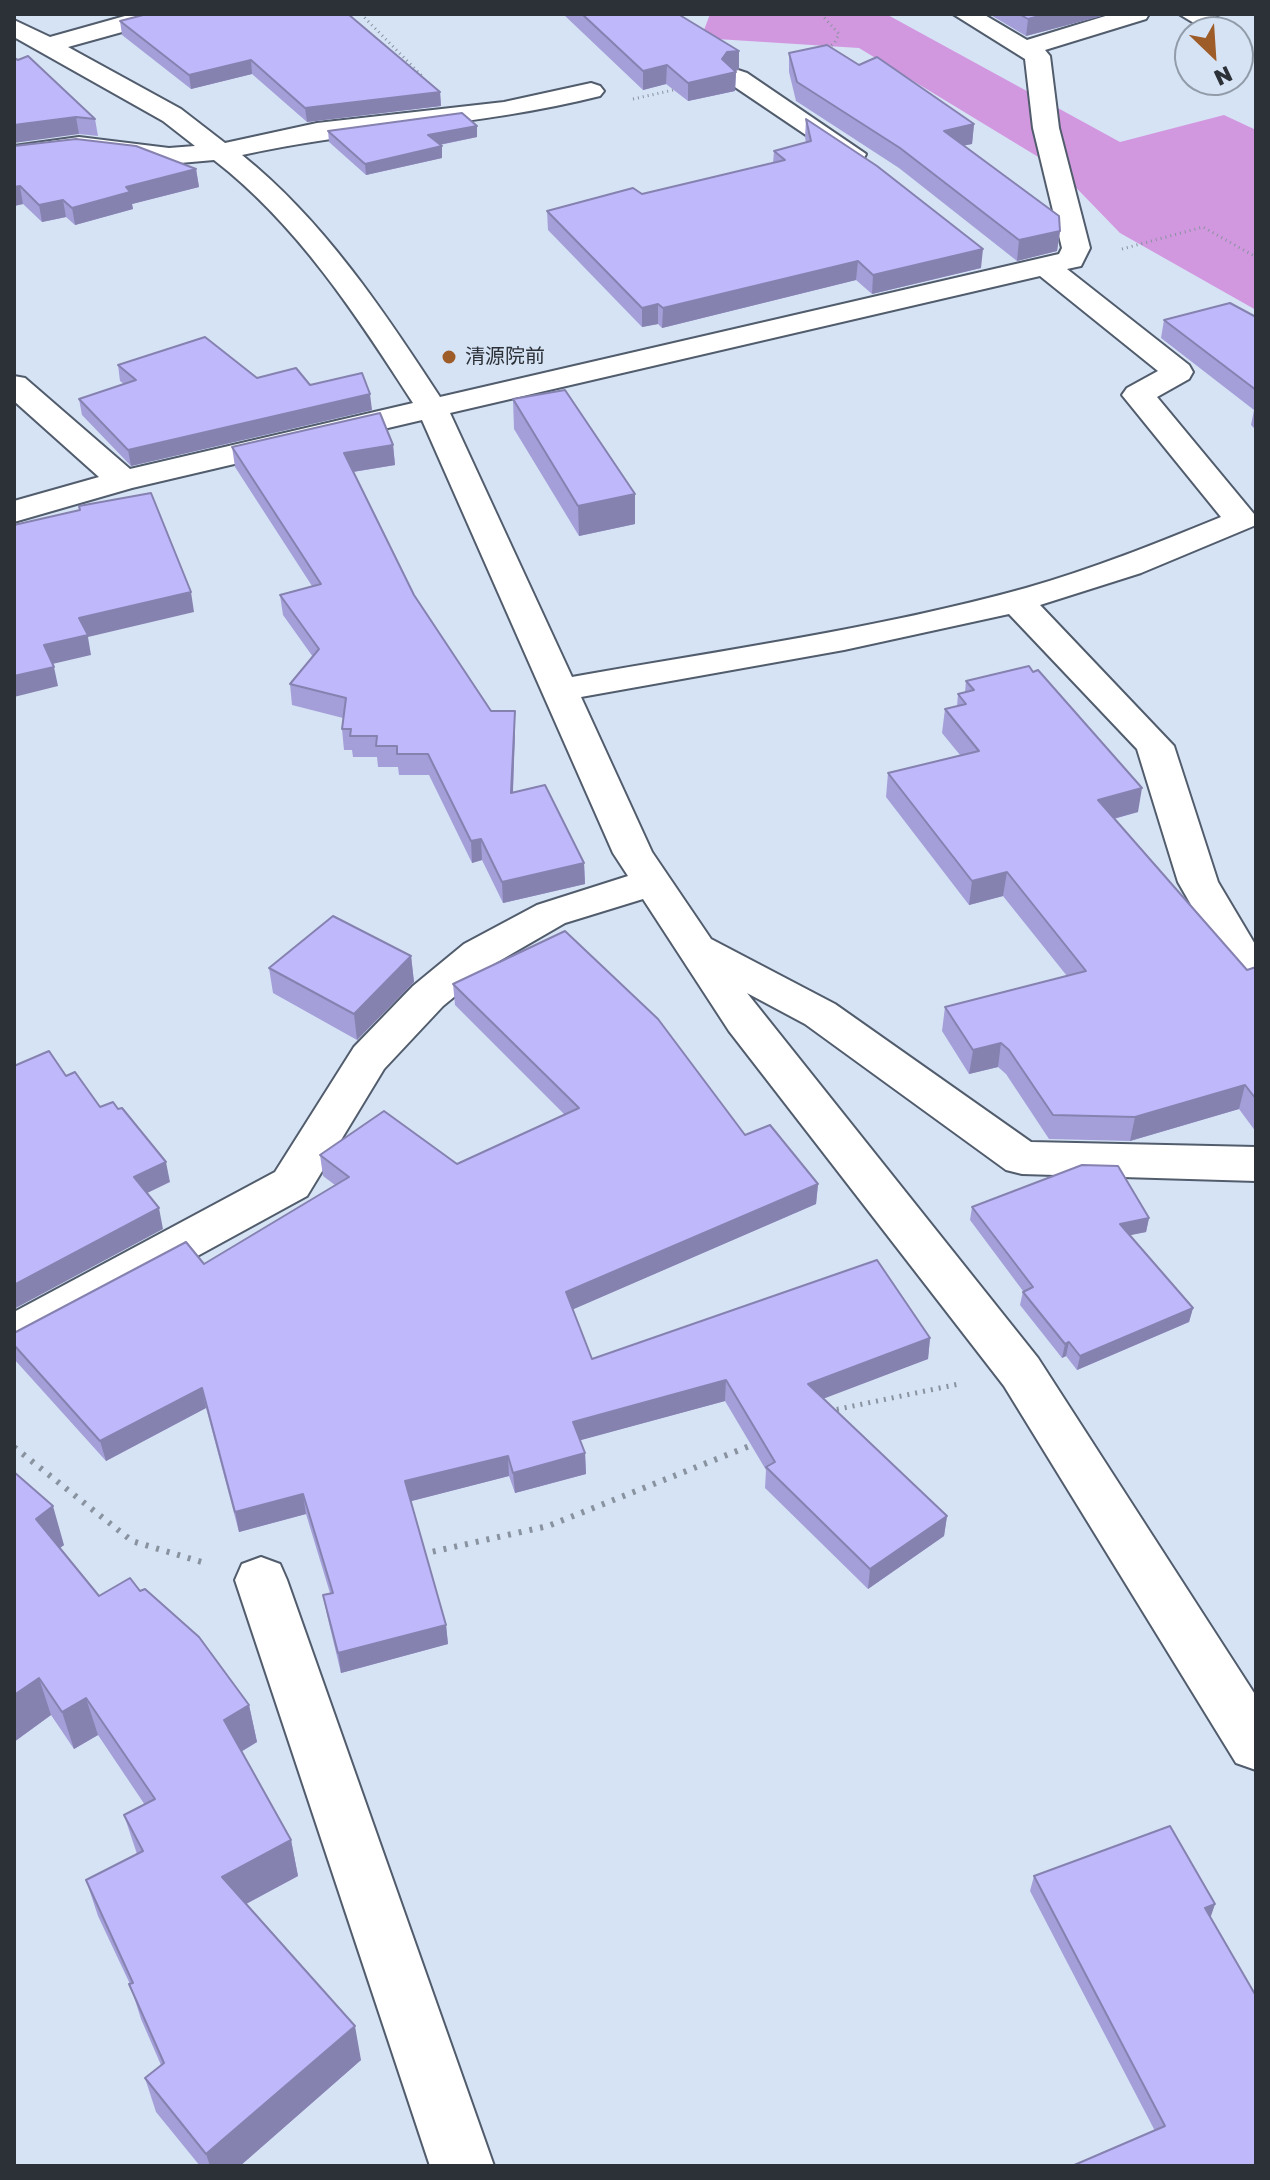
<!DOCTYPE html>
<meta charset="utf-8">
<style>
body{margin:0}
#map{position:relative;width:1270px;height:2180px;overflow:hidden;background:#d6e3f5;font-family:"Golos Text",sans-serif}
canvas{display:block}
.frame{position:absolute;inset:0;border:16px solid #2c3138;pointer-events:none}
.north{position:absolute;left:1174px;top:16px;width:80px;height:80px;box-sizing:border-box;background:#d6e3f5;border:2px solid #929ca9;border-radius:50%;rotate:155deg;font-size:22px;font-weight:700;line-height:32px;text-align:center;color:#2c3138}
.north::after{content:'';display:block;margin:auto;width:28px;height:36px;background:#9e5c28;clip-path:polygon(50% 0,100% 100%,50% 72%,0 100%)}
</style>
<div id="map">
<canvas width="1270" height="2180"></canvas>
<div class="frame"></div>
<div class="north">N</div>
</div>
<script>
const ctx = document.querySelector('canvas').getContext('2d');
ctx.lineJoin = 'round';
function paint(path, color) { ctx.fillStyle = color; ctx.fill(path, 'evenodd'); }
function stroke(path, color, width, dash) { ctx.strokeStyle = color; ctx.lineWidth = width; ctx.lineCap = dash ? 'butt' : 'round'; ctx.setLineDash(dash || []); ctx.stroke(path); }
function write(font, color, halo, rows, align = 'center') {
  ctx.font = font + ' "Golos Text","Noto Sans JP",sans-serif'; ctx.lineWidth = 8; ctx.setLineDash([]); ctx.textBaseline = 'middle'; ctx.strokeStyle = halo; ctx.fillStyle = color; for (const [text, x, y, turn = 0] of rows) {
    ctx.save(); ctx.translate(x, y); ctx.rotate((+turn || 0) * Math.PI / 180); ctx.textAlign = isNaN(turn) ? turn : align; if (halo) ctx.strokeText(text, 0, 0); ctx.fillText(text, 0, 0); ctx.restore();
  }
}
paint(new Path2D(`
 M 710,14 L 886,14 L 1120,142 L 1224,115 L 1256,130 L 1256,310 L 1120,233 L 1058,169 L 859,48 L 701,38 Z`), '#d298df');
const minor = new Path2D(`
 M 132,14 L 172,14 L 169,19 L 68,47 L 181,109 L 225,143 L 317,123 L 504,102 L 591,83 L 600,86 L 604,91 L 600,96 C 482,126 360,129 242,155 C 323,220 384,311 440,397 L 1059,254 L 1062,248 L 1033,128 L 1025,59 L 953,14 L 983,14 L 1027,40 L 1112,14 L 1149,14 L 1146,19 L 1045,50 L 1050,56 L 1059,128 L 1090,248 L 1081,266 L 1067,269 L 1189,365 L 1193,372 L 1189,379 L 1157,397 L 1254,514 L 1256,525 L 1141,573 L 1040,605 L 1174,746 L 1218,882 L 1256,946 L 1256,988 L 1233,978 L 1178,882 L 1137,749 L 1009,614 L 844,650 L 581,697 L 652,852 L 711,939 L 835,1004 L 1031,1142 L 1256,1147 L 1256,1181 L 1022,1174 L 1006,1170 L 805,1024 L 747,993 L 1038,1358 L 1256,1696 L 1256,1770 L 1236,1763 L 1004,1386 L 729,1031 L 643,899 L 565,923 L 494,964 L 443,1006 L 384,1069 L 307,1196 L 31,1347 L 14,1353 L 14,1312 L 275,1172 L 354,1047 L 413,986 L 464,944 L 537,905 L 628,876 L 613,853 L 422,420 L 132,488 L 14,522 L 14,501 L 99,477 L 14,401 L 14,376 L 25,378 L 130,469 L 413,403 C 357,316 297,224 214,160 L 169,164 L 79,153 L 14,162 L 14,146 L 79,137 L 169,148 L 195,146 L 163,121 L 14,37 L 14,20 L 50,37 ZM 1040,276 L 1158,371 L 1127,388 L 1122,395 L 1221,517 C 1157,543 1093,569 1026,588 C 878,629 723,650 572,677 L 450,413 Z
 M 1179,14 L 1211,14 L 1241,32 L 1238,37 L 1238,32 L 1209,32 Z
 M 738,70 L 747,73 L 866,154 L 863,160 L 843,160 L 729,83 L 725,78 L 729,73 Z
 M 261,1557 L 280,1564 L 287,1580 L 494,2166 L 430,2166 L 235,1580 L 242,1564 Z`);
stroke(minor, '#515c6c', 4);
stroke(new Path2D(`
 M 361,14 L 424,78
 M 821,14 L 839,34 L 834,44 L 826,48
 M 633,99 L 678,89
 M 1122,249 L 1203,227 L 1256,257`), '#89929f', 3, [1, 4]);
stroke(new Path2D(`
 M 829,1411 L 959,1384`), '#89929f', 5, [2, 6]);
stroke(new Path2D(`
 M 14,1447 L 132,1541 L 205,1563
 M 422,1554 L 548,1526 L 757,1443`), '#89929f', 6, [3, 8]);
paint(minor, '#fff');
paint(new Path2D(`
 M 563,14 L 678,14 L 739,51 L 739,70 L 734,70 L 736,72 L 735,91 L 688,101 L 666,84 L 643,90 Z
 M 989,14 L 1109,14 L 1026,36 Z
 M 120,21 L 440,92 L 441,106 L 307,122 L 252,74 L 191,89 L 122,35 Z
 M 789,53 L 859,65 L 974,124 L 972,144 L 964,145 L 1060,231 L 1057,251 L 1017,261 L 899,168 L 796,101 L 789,72 Z
 M 14,58 L 95,119 L 98,136 L 79,134 Z
 M 806,119 L 981,268 L 872,294 L 856,280 L 662,328 L 658,324 L 642,327 L 548,230 L 547,211 L 642,194 L 773,163 L 774,151 L 806,143 L 805,137 Z
 M 328,131 L 477,137 L 440,145 L 442,146 L 442,158 L 366,175 L 329,142 Z
 M 14,146 L 196,169 L 199,187 L 132,204 L 133,209 L 75,225 L 66,217 L 42,222 L 23,204 L 14,206 Z
 M 1256,317 L 1256,430 L 1251,425 L 1254,410 L 1161,338 L 1164,320 Z
 M 118,365 L 257,378 L 310,385 L 372,410 L 131,466 L 82,415 L 79,399 L 124,384 L 120,381 Z
 M 513,399 L 635,524 L 579,536 L 514,429 Z
 M 393,445 L 395,465 L 353,472 L 414,595 L 491,711 L 515,732 L 513,792 L 584,863 L 585,884 L 503,903 L 482,860 L 472,863 L 429,775 L 399,775 L 398,767 L 378,767 L 377,757 L 353,757 L 352,750 L 344,750 L 342,729 L 343,718 L 292,705 L 290,684 L 313,657 L 283,615 L 280,595 L 312,586 L 235,467 L 232,447 Z
 M 966,681 L 1138,812 L 1114,819 L 1247,970 L 1256,967 L 1256,1132 L 1239,1109 L 1130,1141 L 1049,1139 L 1006,1074 L 998,1067 L 969,1074 L 942,1031 L 945,1007 L 1067,976 L 1003,896 L 969,905 L 886,797 L 888,773 L 960,755 L 942,733 L 945,709 L 957,706 L 958,694 L 965,692 Z
 M 411,956 L 414,982 L 357,1040 L 273,993 L 269,968 Z
 M 453,984 L 745,1135 L 818,1184 L 816,1204 L 573,1309 L 592,1359 L 930,1338 L 928,1359 L 823,1398 L 947,1516 L 944,1536 L 868,1589 L 765,1488 L 766,1470 L 725,1401 L 580,1440 L 585,1453 L 586,1474 L 515,1493 L 509,1476 L 411,1501 L 446,1625 L 448,1644 L 341,1673 L 327,1615 L 323,1595 L 330,1593 L 306,1514 L 239,1532 L 206,1408 L 106,1461 L 14,1359 L 14,1333 L 204,1264 L 335,1185 L 323,1176 L 320,1155 L 457,1164 L 565,1115 L 455,1005 Z
 M 972,1207 L 1149,1218 L 1146,1232 L 1129,1235 L 1193,1308 L 1189,1322 L 1077,1370 L 1066,1356 L 1062,1358 L 1020,1305 L 1023,1291 L 970,1220 Z
 M 14,1472 L 64,1545 L 60,1548 L 99,1596 L 140,1591 L 249,1705 L 257,1742 L 241,1752 L 291,1840 L 298,1876 L 246,1904 L 361,2060 L 240,2166 L 200,2166 L 156,2112 L 145,2078 L 161,2065 L 141,2019 L 130,1984 L 98,1916 L 86,1880 L 137,1854 L 124,1815 L 145,1805 L 98,1735 L 74,1749 L 51,1715 L 14,1742 Z
 M 1034,1876 L 1215,1904 L 1210,1917 L 1256,2166 L 1155,2131 L 1030,1891 Z`), '#a49fd9');
paint(new Path2D(`
 M 1047,14 L 1109,14 L 1026,36 L 1028,19 Z
 M 739,51 L 739,70 L 727,71 L 736,72 L 735,91 L 688,101 L 688,83 L 722,59 L 727,52 Z
 M 251,60 L 252,74 L 191,89 L 189,75 Z
 M 667,65 L 666,84 L 643,90 L 643,71 Z
 M 440,92 L 441,106 L 307,122 L 305,108 Z
 M 76,117 L 79,134 L 14,143 L 14,125 Z
 M 974,124 L 972,144 L 942,150 L 944,131 Z
 M 477,126 L 477,137 L 428,147 L 428,135 Z
 M 442,146 L 442,158 L 366,175 L 365,164 Z
 M 196,169 L 199,187 L 132,204 L 133,209 L 75,225 L 72,208 L 126,187 Z
 M 20,186 L 23,204 L 14,206 L 14,187 Z
 M 63,200 L 66,217 L 42,222 L 39,205 Z
 M 1060,231 L 1057,251 L 1017,261 L 1019,240 Z
 M 983,249 L 981,268 L 872,294 L 873,275 Z
 M 858,261 L 856,280 L 662,328 L 663,308 Z
 M 658,304 L 658,324 L 642,327 L 642,308 Z
 M 370,394 L 372,410 L 131,466 L 128,450 Z
 M 393,445 L 395,465 L 346,473 L 344,453 Z
 M 635,494 L 635,524 L 579,536 L 578,506 Z
 M 191,592 L 194,612 L 88,637 L 91,655 L 48,665 L 44,645 L 79,618 Z
 M 54,667 L 58,686 L 14,697 L 14,676 Z
 M 515,711 L 515,732 L 512,814 L 511,793 Z
 M 1142,788 L 1138,812 L 1094,824 L 1098,800 Z
 M 481,839 L 482,860 L 472,863 L 471,841 Z
 M 584,863 L 585,884 L 503,903 L 502,882 Z
 M 1007,872 L 1003,896 L 969,905 L 972,881 Z
 M 411,956 L 414,982 L 357,1040 L 354,1014 Z
 M 1001,1043 L 998,1067 L 969,1074 L 973,1050 Z
 M 1245,1085 L 1239,1109 L 1130,1141 L 1135,1117 Z
 M 166,1162 L 170,1182 L 139,1197 L 134,1177 Z
 M 818,1184 L 816,1204 L 567,1312 L 566,1292 Z
 M 159,1208 L 163,1229 L 14,1309 L 14,1285 Z
 M 1149,1218 L 1146,1232 L 1117,1238 L 1120,1224 Z
 M 1193,1308 L 1189,1322 L 1077,1370 L 1080,1356 Z
 M 930,1338 L 928,1359 L 807,1405 L 808,1384 Z
 M 1069,1342 L 1066,1356 L 1062,1358 L 1065,1344 Z
 M 726,1380 L 725,1401 L 574,1442 L 573,1422 Z
 M 202,1388 L 206,1408 L 106,1461 L 100,1441 Z
 M 585,1453 L 586,1474 L 515,1493 L 513,1473 Z
 M 508,1456 L 509,1476 L 408,1502 L 405,1481 Z
 M 303,1494 L 306,1514 L 239,1532 L 235,1512 Z
 M 53,1506 L 64,1545 L 48,1557 L 36,1519 Z
 M 947,1516 L 944,1536 L 868,1589 L 870,1569 Z
 M 446,1625 L 448,1644 L 341,1673 L 338,1653 Z
 M 39,1678 L 51,1715 L 14,1742 L 14,1695 Z
 M 86,1698 L 98,1735 L 74,1749 L 62,1712 Z
 M 249,1705 L 257,1742 L 232,1757 L 224,1720 Z
 M 291,1840 L 298,1876 L 231,1912 L 222,1877 Z
 M 1215,1904 L 1210,1919 L 1205,1908 Z
 M 355,2026 L 361,2060 L 240,2166 L 210,2166 L 206,2154 Z`), '#8682b0');
const building = new Path2D(`
 M 147,14 L 348,14 L 440,92 L 305,108 L 251,60 L 189,75 L 120,21 Z
 M 582,14 L 678,14 L 739,51 L 727,52 L 722,59 L 736,72 L 688,83 L 667,65 L 643,71 Z
 M 1019,14 L 1047,14 L 1028,19 Z
 M 827,45 L 859,65 L 877,57 L 974,124 L 944,131 L 1059,216 L 1060,231 L 1019,240 L 900,148 L 797,82 L 789,53 Z
 M 28,56 L 95,119 L 76,117 L 14,125 L 14,58 L 18,60 Z
 M 462,113 L 477,126 L 428,135 L 442,146 L 365,164 L 328,131 Z
 M 806,119 L 877,166 L 983,249 L 873,275 L 858,261 L 663,308 L 658,304 L 642,308 L 547,211 L 633,188 L 642,194 L 785,160 L 774,151 L 811,141 Z
 M 76,139 L 136,146 L 196,169 L 126,187 L 130,192 L 72,208 L 63,200 L 39,205 L 20,186 L 14,187 L 14,146 Z
 M 1230,303 L 1256,317 L 1256,390 L 1164,320 Z
 M 205,337 L 257,378 L 296,368 L 310,385 L 362,373 L 370,394 L 128,450 L 79,399 L 136,380 L 118,365 Z
 M 565,390 L 635,494 L 578,506 L 513,399 Z
 M 380,413 L 393,445 L 344,453 L 414,595 L 491,711 L 515,711 L 511,793 L 545,785 L 584,863 L 502,882 L 481,839 L 471,841 L 428,754 L 397,754 L 397,746 L 376,746 L 377,736 L 350,736 L 351,729 L 342,729 L 346,698 L 290,684 L 319,649 L 280,595 L 321,584 L 232,447 Z
 M 151,493 L 191,592 L 79,618 L 88,635 L 44,645 L 54,667 L 14,676 L 14,525 L 80,510 L 79,506 Z
 M 1029,666 L 1033,672 L 1038,670 L 1142,788 L 1098,800 L 1247,970 L 1256,967 L 1256,1099 L 1245,1085 L 1135,1117 L 1053,1115 L 1009,1050 L 1001,1043 L 973,1050 L 945,1007 L 1086,971 L 1007,872 L 972,881 L 888,773 L 979,751 L 945,709 L 966,704 L 958,694 L 974,690 L 966,681 Z
 M 333,916 L 411,956 L 354,1014 L 269,968 Z
 M 565,931 L 658,1019 L 745,1135 L 770,1125 L 818,1184 L 566,1292 L 592,1359 L 877,1260 L 930,1338 L 808,1384 L 947,1516 L 870,1569 L 766,1467 L 775,1462 L 726,1380 L 573,1422 L 585,1453 L 513,1473 L 508,1456 L 405,1481 L 446,1625 L 338,1653 L 323,1595 L 333,1593 L 303,1494 L 235,1512 L 202,1388 L 100,1441 L 14,1345 L 14,1333 L 186,1242 L 204,1264 L 349,1177 L 320,1155 L 384,1111 L 457,1164 L 579,1108 L 453,984 Z
 M 49,1051 L 66,1076 L 75,1072 L 100,1107 L 113,1102 L 118,1109 L 122,1108 L 166,1162 L 134,1177 L 159,1208 L 14,1285 L 14,1066 Z
 M 1082,1165 L 1118,1166 L 1149,1218 L 1120,1224 L 1193,1308 L 1080,1356 L 1069,1342 L 1065,1344 L 1023,1292 L 1033,1287 L 972,1207 Z
 M 14,1472 L 53,1506 L 36,1519 L 99,1596 L 130,1578 L 140,1591 L 145,1589 L 199,1637 L 249,1705 L 224,1720 L 291,1840 L 222,1877 L 355,2026 L 206,2154 L 145,2078 L 164,2063 L 129,1984 L 133,1983 L 86,1880 L 143,1851 L 124,1815 L 155,1799 L 86,1698 L 62,1712 L 39,1678 L 14,1695 Z
 M 1170,1826 L 1215,1904 L 1205,1908 L 1256,1996 L 1256,2166 L 1072,2166 L 1165,2126 L 1034,1876 Z`);
paint(building, '#bfb9fc');
stroke(building, '#8682b0', 2);
for (const [x, y, r, color] of [
 [449,357,8,"#9e5c28"]
]) { const dot = new Path2D(); dot.arc(x, y, r, 0, 2 * Math.PI); ctx.fillStyle = color; ctx.fill(dot); stroke(dot, '#d6e3f5', 3); }
write('20px', '#2c3138', '#d6e3f5', [
 ["清源院前",465,357]
], 'left');
</script>
